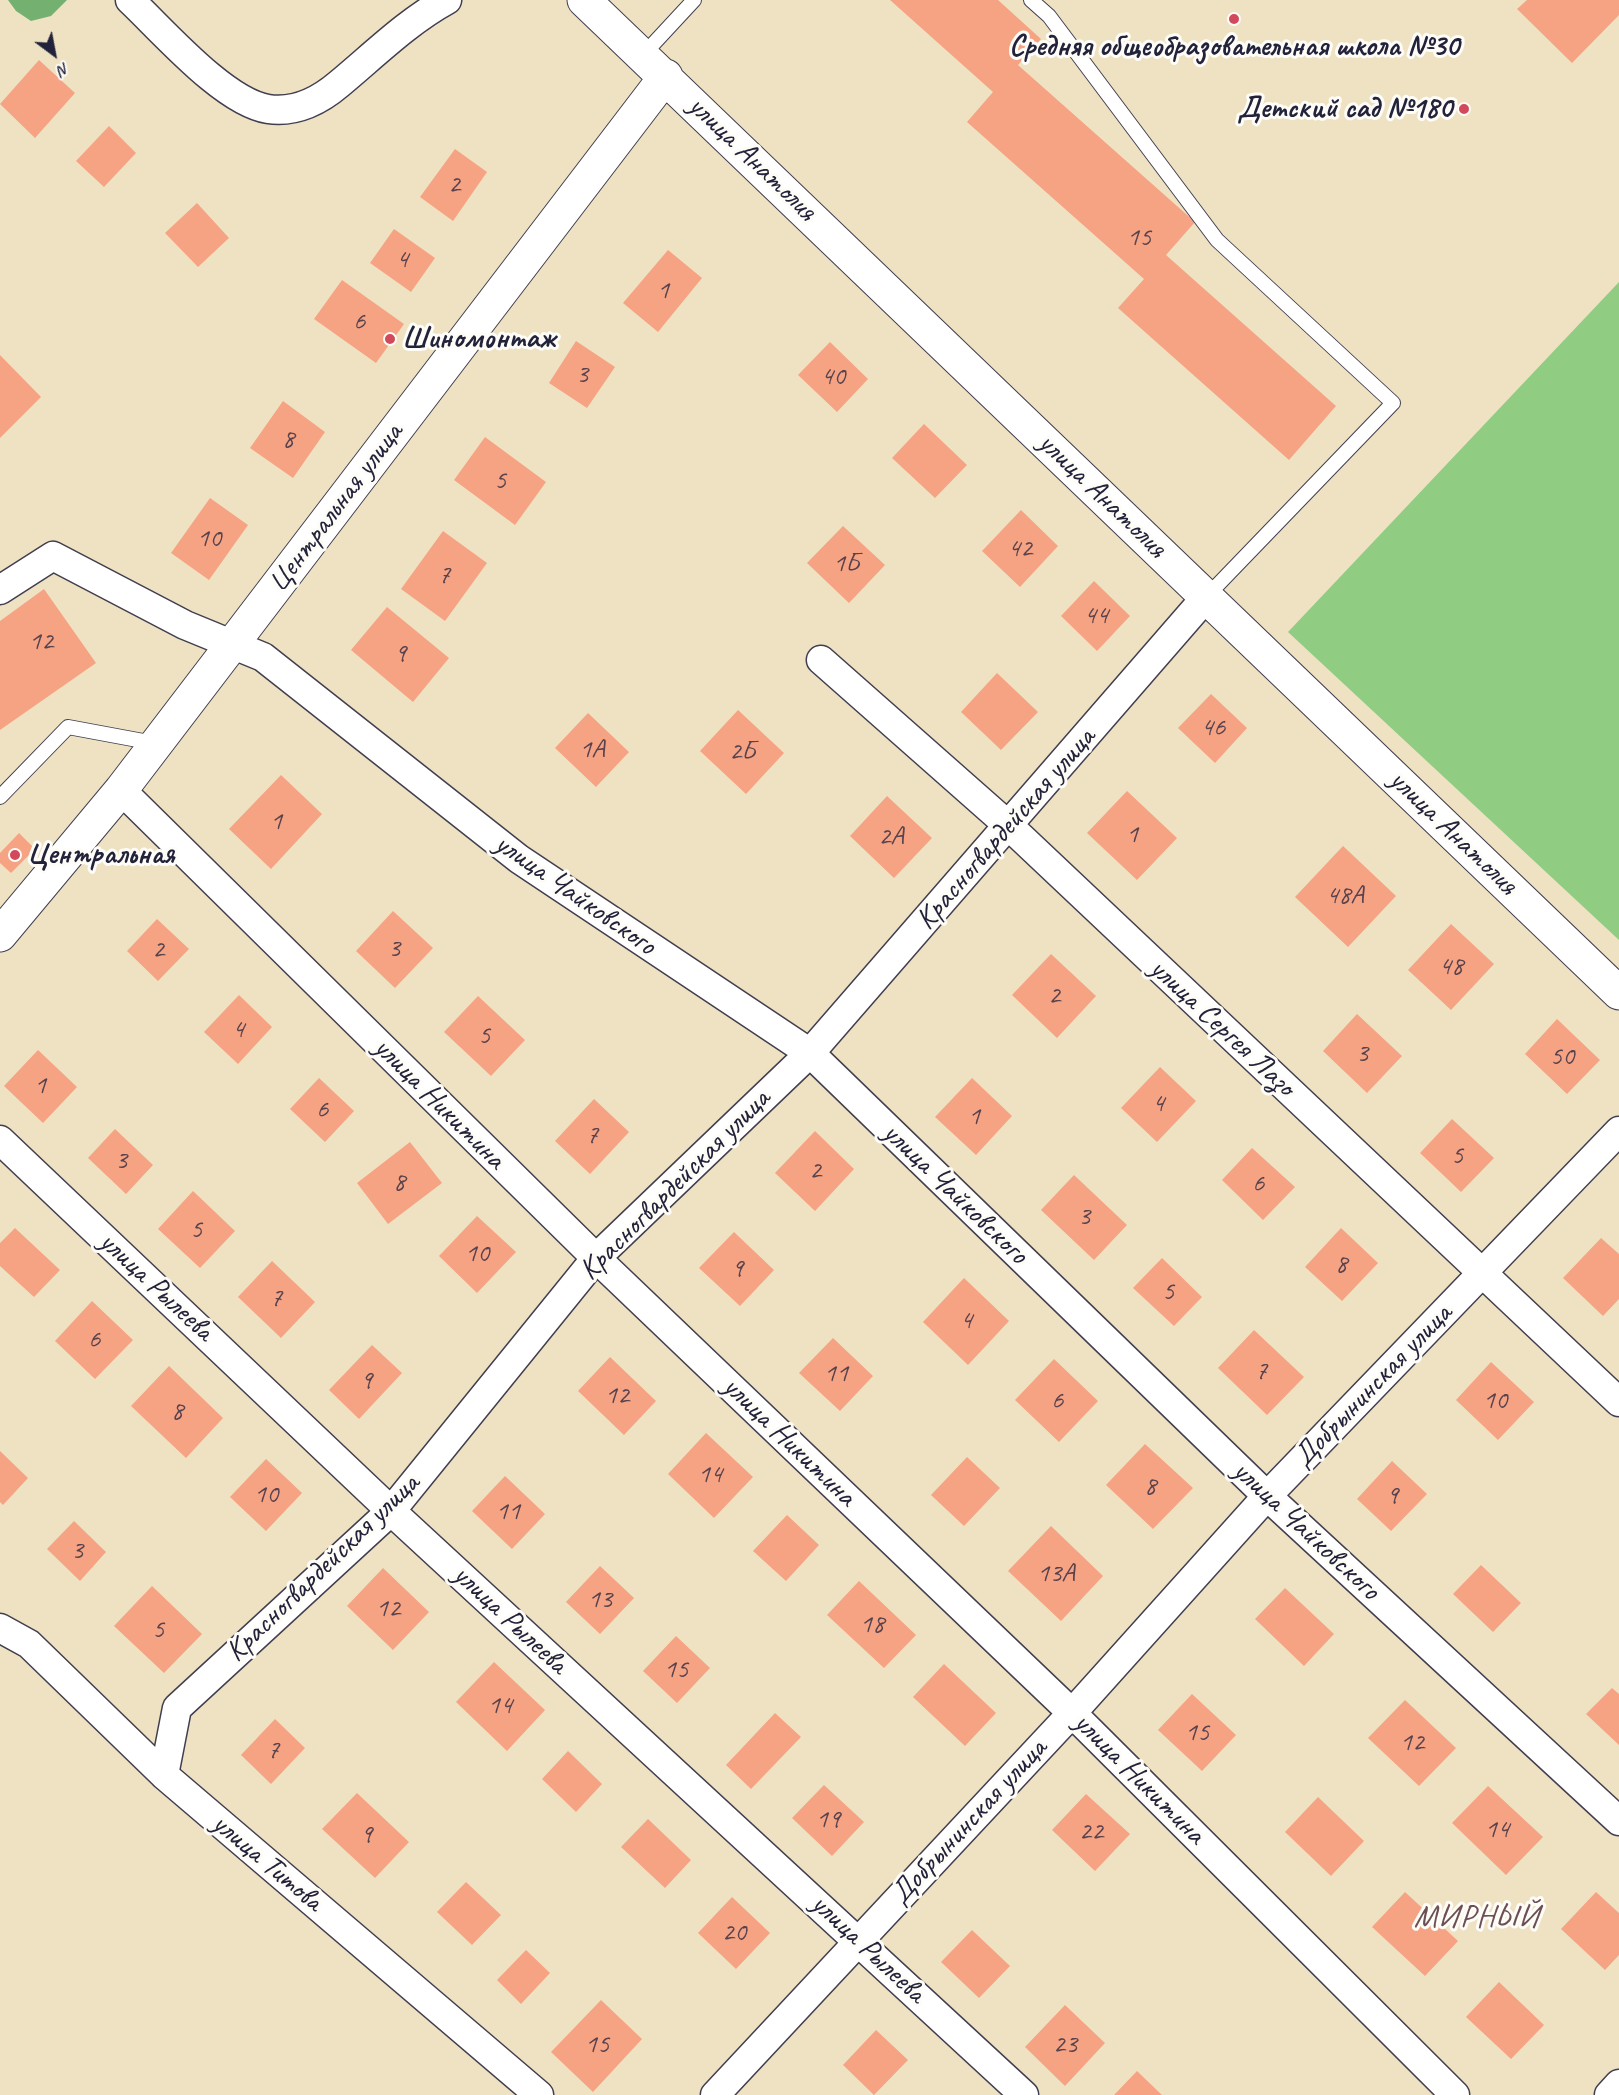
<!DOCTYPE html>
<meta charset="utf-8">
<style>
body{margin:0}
#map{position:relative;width:1619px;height:2095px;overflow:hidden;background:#eee2c3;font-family:Caveat,sans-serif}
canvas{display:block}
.north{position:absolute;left:24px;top:24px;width:60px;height:60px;-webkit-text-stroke:4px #fdfcf7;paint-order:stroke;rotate:148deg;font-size:16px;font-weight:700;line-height:24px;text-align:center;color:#22223b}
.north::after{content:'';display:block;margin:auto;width:21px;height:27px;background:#22223b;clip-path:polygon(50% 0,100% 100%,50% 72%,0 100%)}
</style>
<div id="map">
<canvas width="1619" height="2095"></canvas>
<div class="north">N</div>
</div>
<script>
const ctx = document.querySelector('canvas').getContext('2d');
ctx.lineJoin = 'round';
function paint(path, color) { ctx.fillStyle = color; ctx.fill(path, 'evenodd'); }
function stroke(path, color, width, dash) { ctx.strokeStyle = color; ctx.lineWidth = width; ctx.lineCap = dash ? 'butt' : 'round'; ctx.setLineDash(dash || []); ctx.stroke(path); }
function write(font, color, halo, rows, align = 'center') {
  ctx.font = font + ' Caveat,sans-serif'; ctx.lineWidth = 6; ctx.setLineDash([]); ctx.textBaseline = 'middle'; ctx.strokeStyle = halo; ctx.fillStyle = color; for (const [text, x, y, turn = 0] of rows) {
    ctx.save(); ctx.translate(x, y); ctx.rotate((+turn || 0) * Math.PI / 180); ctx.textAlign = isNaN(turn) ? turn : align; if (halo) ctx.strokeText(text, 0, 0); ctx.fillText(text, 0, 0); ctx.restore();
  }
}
paint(new Path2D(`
 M 1619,282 L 1619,940 L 1288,632 Z`), '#90cc82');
paint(new Path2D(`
 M 8,0 L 67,0 L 51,16 L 31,21 L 16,11 Z`), '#74b070');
paint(new Path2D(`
 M 890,0 L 998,0 L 1041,39 L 1018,65 L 1195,222 L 1166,255 L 1336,406 L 1289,460 L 1118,308 L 1144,279 L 967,122 L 993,92 Z
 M 1527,0 L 1619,0 L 1619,15 L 1572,63 L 1517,9 Z
 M 39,60 L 75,93 L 35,138 L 0,104 Z
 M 109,126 L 136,153 L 104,187 L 76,161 Z
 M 455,149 L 487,172 L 453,221 L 420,197 Z
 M 197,203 L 229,238 L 198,267 L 165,233 Z
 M 394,229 L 435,258 L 411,292 L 370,263 Z
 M 668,250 L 702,278 L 658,332 L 623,303 Z
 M 342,280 L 404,324 L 376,363 L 314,319 Z
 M 576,341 L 615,367 L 587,408 L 549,383 Z
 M 830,342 L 868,379 L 837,412 L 798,375 Z
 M 0,355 L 41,397 L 0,438 Z
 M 283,401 L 325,432 L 293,478 L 250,448 Z
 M 924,424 L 967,465 L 935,498 L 892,458 Z
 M 485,437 L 546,482 L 515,525 L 454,480 Z
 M 210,498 L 248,525 L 209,580 L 171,553 Z
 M 1021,510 L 1058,546 L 1020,587 L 982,551 Z
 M 843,526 L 885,565 L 849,603 L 807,563 Z
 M 443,531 L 487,563 L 445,621 L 401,589 Z
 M 1094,581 L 1130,616 L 1097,651 L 1061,616 Z
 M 44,589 L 96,663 L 0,730 L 0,621 Z
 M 387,607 L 449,658 L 413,702 L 351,650 Z
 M 997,673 L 1038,712 L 1001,750 L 961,712 Z
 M 1211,694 L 1247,728 L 1215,763 L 1178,728 Z
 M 738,710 L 784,753 L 746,794 L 700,751 Z
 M 588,713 L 629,752 L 596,787 L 555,748 Z
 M 281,775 L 322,814 L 271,869 L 229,829 Z
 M 1127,791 L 1177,838 L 1137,880 L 1087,833 Z
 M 887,796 L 932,838 L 894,878 L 850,836 Z
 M 19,833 L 35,849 L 11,873 L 0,863 L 0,853 Z
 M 1343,846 L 1396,896 L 1348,947 L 1295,897 Z
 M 393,911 L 433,948 L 395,988 L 356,951 Z
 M 157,919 L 189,949 L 158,981 L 127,951 Z
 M 1451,924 L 1494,964 L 1451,1010 L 1408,970 Z
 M 1051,954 L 1096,996 L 1057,1038 L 1012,995 Z
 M 239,995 L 272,1027 L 238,1064 L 204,1032 Z
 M 478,996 L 525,1040 L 491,1076 L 444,1032 Z
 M 1357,1014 L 1402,1056 L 1367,1093 L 1323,1051 Z
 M 1557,1019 L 1600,1060 L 1567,1094 L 1525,1054 Z
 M 38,1050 L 77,1087 L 43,1123 L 4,1086 Z
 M 1160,1067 L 1196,1101 L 1157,1142 L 1121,1108 Z
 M 319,1078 L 354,1111 L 325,1142 L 290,1109 Z
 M 972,1078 L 1012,1116 L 976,1155 L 935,1117 Z
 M 594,1099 L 629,1132 L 590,1174 L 555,1141 Z
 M 1452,1119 L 1494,1158 L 1461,1192 L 1420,1153 Z
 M 115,1129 L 153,1165 L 126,1194 L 88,1158 Z
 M 815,1131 L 854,1169 L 815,1211 L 775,1173 Z
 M 410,1142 L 442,1183 L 388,1224 L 357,1183 Z
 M 1252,1148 L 1295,1187 L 1263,1220 L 1222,1180 Z
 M 1074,1175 L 1127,1225 L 1094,1260 L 1041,1210 Z
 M 193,1191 L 235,1231 L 200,1268 L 158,1229 Z
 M 477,1216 L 516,1252 L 477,1293 L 439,1256 Z
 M 15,1228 L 60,1270 L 34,1297 L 0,1266 L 0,1243 Z
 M 1341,1228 L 1378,1263 L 1342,1301 L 1305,1267 Z
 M 734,1232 L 774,1270 L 740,1306 L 699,1268 Z
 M 1601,1238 L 1619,1254 L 1619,1299 L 1603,1316 L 1563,1278 Z
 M 1162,1258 L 1202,1297 L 1174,1326 L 1133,1288 Z
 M 272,1261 L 315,1302 L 281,1338 L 238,1297 Z
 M 964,1278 L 1009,1321 L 968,1365 L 923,1322 Z
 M 92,1301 L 133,1340 L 95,1379 L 55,1341 Z
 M 1254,1330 L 1304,1377 L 1267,1415 L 1218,1368 Z
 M 833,1338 L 873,1376 L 840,1411 L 799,1373 Z
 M 372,1345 L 402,1373 L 359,1419 L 329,1390 Z
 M 610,1357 L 656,1401 L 624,1435 L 578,1391 Z
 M 1054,1359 L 1098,1401 L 1059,1442 L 1015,1400 Z
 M 1491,1362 L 1534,1402 L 1498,1440 L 1456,1400 Z
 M 169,1366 L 223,1418 L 186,1458 L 131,1406 Z
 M 706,1433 L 753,1477 L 714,1518 L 668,1474 Z
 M 1145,1444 L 1193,1488 L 1153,1529 L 1106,1485 Z
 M 0,1451 L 28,1478 L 3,1505 L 0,1502 Z
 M 967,1457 L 1000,1488 L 964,1526 L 931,1495 Z
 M 266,1459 L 302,1493 L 266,1531 L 230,1497 Z
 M 1392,1461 L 1427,1494 L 1391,1531 L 1357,1499 Z
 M 505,1476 L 545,1514 L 512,1549 L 472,1511 Z
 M 787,1515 L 819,1545 L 786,1581 L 753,1551 Z
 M 74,1521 L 106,1552 L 80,1581 L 47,1549 Z
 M 1051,1526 L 1103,1576 L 1061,1621 L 1008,1571 Z
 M 1481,1565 L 1521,1603 L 1493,1632 L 1453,1594 Z
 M 600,1566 L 634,1598 L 600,1634 L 566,1602 Z
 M 383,1568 L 429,1612 L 393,1650 L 347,1606 Z
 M 859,1581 L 916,1635 L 884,1668 L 827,1615 Z
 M 152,1586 L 202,1634 L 164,1673 L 114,1626 Z
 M 1285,1588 L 1334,1634 L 1304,1666 L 1255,1619 Z
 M 676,1636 L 710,1668 L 677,1703 L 643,1671 Z
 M 494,1662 L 545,1710 L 507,1751 L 456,1702 Z
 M 944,1664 L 996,1713 L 965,1746 L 913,1697 Z
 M 1612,1688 L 1619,1694 L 1619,1745 L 1586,1714 Z
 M 1192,1694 L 1236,1735 L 1202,1771 L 1158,1730 Z
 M 1405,1700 L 1456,1748 L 1419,1786 L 1368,1738 Z
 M 775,1713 L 801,1737 L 751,1789 L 726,1765 Z
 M 275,1719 L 305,1748 L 271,1784 L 241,1755 Z
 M 568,1751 L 602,1784 L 576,1812 L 542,1779 Z
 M 824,1785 L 864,1822 L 832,1856 L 792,1818 Z
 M 1488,1786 L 1543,1837 L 1506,1875 L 1452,1823 Z
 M 357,1793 L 409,1842 L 375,1878 L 322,1829 Z
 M 1086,1794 L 1130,1834 L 1095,1871 L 1052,1830 Z
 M 1318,1797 L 1364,1841 L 1331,1876 L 1285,1832 Z
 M 648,1819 L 691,1860 L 665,1888 L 621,1847 Z
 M 466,1882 L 501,1915 L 472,1945 L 437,1912 Z
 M 1405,1892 L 1458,1941 L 1425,1976 L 1372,1927 Z
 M 1596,1892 L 1619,1913 L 1619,1955 L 1605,1970 L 1561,1929 Z
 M 732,1897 L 770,1933 L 736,1969 L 698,1933 Z
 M 972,1930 L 1010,1966 L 979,1998 L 941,1962 Z
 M 526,1950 L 550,1973 L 521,2004 L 497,1980 Z
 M 1499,1982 L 1544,2025 L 1511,2059 L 1466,2017 Z
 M 601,2000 L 642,2039 L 593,2092 L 551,2052 Z
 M 1065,2005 L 1105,2043 L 1065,2086 L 1025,2047 Z
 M 876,2030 L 908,2060 L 874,2095 L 843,2065 Z
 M 1137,2071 L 1162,2095 L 1114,2095 Z`), '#f6a383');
const lane = new Path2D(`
 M 1031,0 L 1049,16 L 1217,240 L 1393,403 L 1207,596
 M 643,55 L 694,0
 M 0,797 L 68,727 L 154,743`);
const street = new Path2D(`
 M 130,0 C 163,31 224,102 268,109 C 295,113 319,101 339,84 C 374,55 407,22 447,0
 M 0,590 L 53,556 L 185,625 L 263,657 L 519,859 L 810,1053 L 1267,1496 L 1619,1821
 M 821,660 L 1009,826 L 1619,1402
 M 121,790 L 596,1258 L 1072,1713 L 1455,2095
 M 0,1140 L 391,1511 L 1024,2095
 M 0,1628 L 29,1644 L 164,1775 L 539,2095
 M 164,1775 L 177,1708 L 391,1511 L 596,1258 L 810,1053 L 1207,596
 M 715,2095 L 1072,1713 L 1267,1496 L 1619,1131
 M 1609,2095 L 1619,2084`);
const secondary = new Path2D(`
 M 584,0 L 1619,993
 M 0,935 L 121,790 L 666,76`);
stroke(lane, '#413f4f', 16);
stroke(street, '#413f4f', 31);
stroke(secondary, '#413f4f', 35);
stroke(lane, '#fff', 14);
stroke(street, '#fff', 28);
stroke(secondary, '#fff', 33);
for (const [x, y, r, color] of [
 [1234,19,6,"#d1495b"],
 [1464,109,6,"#d1495b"],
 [390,339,6,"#d1495b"],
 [15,855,6,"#d1495b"]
]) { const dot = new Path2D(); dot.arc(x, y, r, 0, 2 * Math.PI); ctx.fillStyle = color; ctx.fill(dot); stroke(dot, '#fdfcf7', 2); }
write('27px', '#57424d', null, [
 ["2",454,185],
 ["15",1139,238],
 ["4",402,260],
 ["1",663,291],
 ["6",359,322],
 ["3",582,375],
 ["40",833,377],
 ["8",288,440],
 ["5",500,481],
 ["10",209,539],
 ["42",1020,549],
 ["1Б",846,564],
 ["7",444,576],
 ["44",1096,616],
 ["12",41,642],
 ["9",400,654],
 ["46",1213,728],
 ["1А",592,750],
 ["2Б",742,752],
 ["1",276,822],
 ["1",1132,835],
 ["2А",891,837],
 ["48А",1345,896],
 ["3",394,949],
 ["2",158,950],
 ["48",1451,967],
 ["2",1054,996],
 ["4",238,1030],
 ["5",484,1036],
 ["3",1362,1054],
 ["50",1562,1057],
 ["1",40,1086],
 ["4",1158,1104],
 ["6",322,1110],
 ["1",974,1117],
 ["7",592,1136],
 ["5",1457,1156],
 ["3",121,1161],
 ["2",815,1171],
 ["8",399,1183],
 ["6",1258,1184],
 ["3",1084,1217],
 ["5",196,1230],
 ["10",477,1254],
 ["8",1341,1265],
 ["9",737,1269],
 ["5",1168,1292],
 ["7",276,1299],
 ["4",966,1321],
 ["6",94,1340],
 ["7",1261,1372],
 ["11",836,1374],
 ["9",366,1381],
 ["12",617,1396],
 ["6",1057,1401],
 ["10",1495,1401],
 ["8",177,1412],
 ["14",710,1475],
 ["8",1150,1487],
 ["10",266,1495],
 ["9",1392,1496],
 ["11",508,1512],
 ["3",77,1551],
 ["13А",1056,1574],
 ["13",600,1600],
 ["12",388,1609],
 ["18",872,1625],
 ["5",158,1630],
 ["15",676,1670],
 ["14",500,1706],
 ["15",1197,1733],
 ["12",1412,1743],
 ["7",273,1751],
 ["19",828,1820],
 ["14",1497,1830],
 ["22",1091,1832],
 ["9",366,1835],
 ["20",734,1933],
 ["15",597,2045],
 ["23",1065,2045]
]);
write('bold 30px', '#22223b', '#fdfcf7', [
 ["Средняя общеобразовательная школа №30",1234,47,"center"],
 ["Детский сад №180",1452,109,"right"],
 ["Шиномонтаж",402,339],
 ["Центральная",27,855]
], 'left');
write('30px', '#22223b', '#fdfcf7', [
 ["улица Анатолия",752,159,44],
 ["улица Анатолия",1102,496,44],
 ["Центральная улица",336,508,-53],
 ["Красногвардейская улица",1006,829,-49],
 ["улица Анатолия",1453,833,44],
 ["улица Чайковского",575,895,35],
 ["улица Сергея Лазо",1222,1028,43],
 ["улица Никитина",439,1104,45],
 ["Красногвардейская улица",675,1185,-45],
 ["улица Чайковского",955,1194,44],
 ["улица Рылеева",156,1287,43],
 ["Добрынинская улица",1373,1386,-46],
 ["улица Никитина",789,1442,44],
 ["улица Чайковского",1306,1531,43],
 ["Красногвардейская улица",323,1568,-44],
 ["улица Рылеева",510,1620,43],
 ["улица Никитина",1139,1779,45],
 ["Добрынинская улица",969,1822,-47],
 ["улица Титова",267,1863,40],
 ["улица Рылеева",868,1949,43]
]);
ctx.letterSpacing = '1.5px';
write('32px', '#6c4f54', '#fdfcf7', [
 ["МИРНЫЙ",1477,1918]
]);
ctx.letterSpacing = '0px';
</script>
